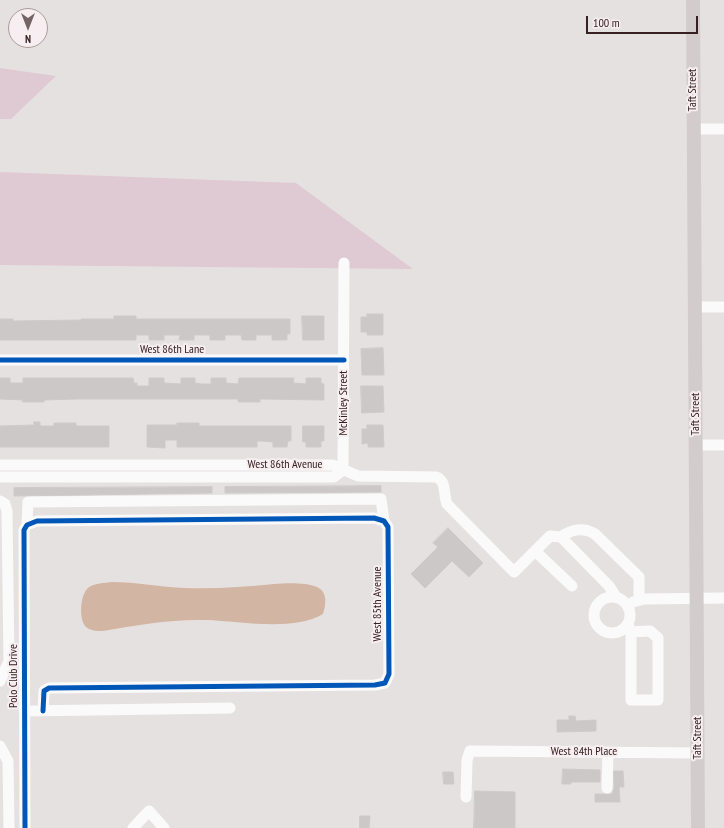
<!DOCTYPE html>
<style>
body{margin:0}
#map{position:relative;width:724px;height:828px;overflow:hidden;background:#e6e1e1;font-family:"PT Sans Narrow",sans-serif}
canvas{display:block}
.north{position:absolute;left:8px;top:8px;width:40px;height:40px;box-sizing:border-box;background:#f6eef0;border:1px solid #aa9c9d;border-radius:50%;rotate:180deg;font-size:11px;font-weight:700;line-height:16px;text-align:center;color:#372021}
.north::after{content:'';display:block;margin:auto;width:14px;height:18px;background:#746464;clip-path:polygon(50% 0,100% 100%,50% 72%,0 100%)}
.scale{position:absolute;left:586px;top:16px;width:112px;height:18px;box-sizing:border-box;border:2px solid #372021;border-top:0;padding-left:5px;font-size:12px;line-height:14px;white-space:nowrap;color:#372021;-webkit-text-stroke:3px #f6eef0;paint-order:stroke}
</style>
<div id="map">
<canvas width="724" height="828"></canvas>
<div class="north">N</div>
<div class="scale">100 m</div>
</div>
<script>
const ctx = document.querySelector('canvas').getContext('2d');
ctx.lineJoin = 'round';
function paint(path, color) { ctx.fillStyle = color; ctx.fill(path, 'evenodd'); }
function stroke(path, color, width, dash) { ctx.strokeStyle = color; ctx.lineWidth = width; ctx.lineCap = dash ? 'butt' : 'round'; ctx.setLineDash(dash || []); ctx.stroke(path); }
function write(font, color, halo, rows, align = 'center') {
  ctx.font = font + ' "PT Sans Narrow",sans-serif'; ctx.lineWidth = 4; ctx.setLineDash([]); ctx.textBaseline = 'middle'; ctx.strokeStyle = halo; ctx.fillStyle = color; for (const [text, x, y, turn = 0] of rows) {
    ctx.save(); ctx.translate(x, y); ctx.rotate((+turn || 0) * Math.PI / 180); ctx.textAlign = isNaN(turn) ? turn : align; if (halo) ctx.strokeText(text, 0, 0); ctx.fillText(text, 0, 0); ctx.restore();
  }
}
paint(new Path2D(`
 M 0,68 L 56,76 L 11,119 L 0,119 Z
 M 0,172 L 296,183 L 413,269 L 0,265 Z`), '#dfcad3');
paint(new Path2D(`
 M 112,582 C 137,582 161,587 185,588 C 215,589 244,587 274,584 C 286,583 305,582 317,587 C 328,592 326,605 323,614 C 293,632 239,621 206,620 C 171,619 137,625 103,631 C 97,631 90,631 85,626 C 79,618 80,595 88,588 C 94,583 105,583 112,582 Z`), '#d3b5a3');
const building = new Path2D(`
 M 367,314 L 383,314 L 383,335 L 367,335 L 367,332 L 361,332 L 361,317 L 367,317 Z
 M 114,316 L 136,316 L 136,319 L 290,319 L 290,334 L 287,334 L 287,340 L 272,340 L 272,335 L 256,335 L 256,340 L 242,340 L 241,335 L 225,335 L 225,340 L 210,340 L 210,335 L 194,335 L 194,340 L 179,340 L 180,335 L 164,335 L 164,340 L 149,340 L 149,335 L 136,335 L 136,340 L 0,340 L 0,319 L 13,319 L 13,321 L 81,320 L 81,319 L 114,319 Z
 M 302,316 L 324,316 L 324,340 L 303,340 Z
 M 383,348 L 384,375 L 362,375 L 361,349 Z
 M 0,378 L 10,378 L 10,383 L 23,383 L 23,378 L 133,378 L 134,383 L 137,383 L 137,386 L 149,386 L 149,378 L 164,378 L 164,383 L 181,384 L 181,378 L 195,378 L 195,383 L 202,384 L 211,384 L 211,378 L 226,378 L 226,383 L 238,384 L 239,378 L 294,378 L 293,383 L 306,384 L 306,378 L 321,378 L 321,383 L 324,384 L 324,400 L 260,399 L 260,402 L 238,402 L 238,399 L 78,399 L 44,400 L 44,402 L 22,402 L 23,400 L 0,399 Z
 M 361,386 L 383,386 L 384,412 L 362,413 Z
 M 34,422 L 40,422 L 40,426 L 54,426 L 54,423 L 76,423 L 76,426 L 109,426 L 109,447 L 0,447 L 0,426 L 34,425 Z
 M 177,423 L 199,423 L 199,426 L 291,426 L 291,441 L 288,441 L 287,447 L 273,447 L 273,442 L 260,441 L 257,441 L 257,447 L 177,447 L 177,440 L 165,440 L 165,448 L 147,447 L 147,425 L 177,425 Z
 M 367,425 L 383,425 L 384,447 L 368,447 L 368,443 L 362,444 L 362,429 L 367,429 Z
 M 303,426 L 324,426 L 324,441 L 321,441 L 321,447 L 306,447 L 306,442 L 303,442 Z
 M 381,486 L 381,492 L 225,493 L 225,487 Z
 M 212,487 L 212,493 L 14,496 L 14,488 Z
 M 448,528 L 483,563 L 469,577 L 452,561 L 425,588 L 411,574 L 438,547 L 433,543 Z
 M 569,716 L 575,716 L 576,721 L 596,720 L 596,731 L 557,732 L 557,720 L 569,720 Z
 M 563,769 L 600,770 L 600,782 L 571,782 L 571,784 L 562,784 Z
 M 614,771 L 623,771 L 624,787 L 619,787 L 620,802 L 595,802 L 595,794 L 612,794 L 614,788 Z
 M 443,772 L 453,772 L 454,784 L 444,784 Z
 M 475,791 L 515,792 L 515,828 L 474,828 Z
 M 360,816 L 370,816 L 369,828 L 360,828 Z`);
paint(building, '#cdc8c8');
stroke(building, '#cfcaca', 1);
stroke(new Path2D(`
 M 694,129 L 724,129
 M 695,307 L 724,307
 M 0,360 L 344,360
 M 696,445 L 724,445
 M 0,465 L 333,465 L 358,476 L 436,477 C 447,481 443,494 447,504 L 514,572 L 550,536 L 561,537 L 609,586 L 616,597
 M 343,470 L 344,263
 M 0,477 L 334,477 L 343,470
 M 0,501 L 5,504 L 7,511 L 9,661 L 0,681
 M 27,525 L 37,521 L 374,518 L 384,521 L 388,527 L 389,674 L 385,683 L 375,685 L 49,688 L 44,691 L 43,711
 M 561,537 C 571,529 584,527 595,534 L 639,577 L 639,600
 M 535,551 L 572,586
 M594 615a18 18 0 1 1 36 0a18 18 0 1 1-36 0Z
 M 633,602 L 644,599 L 724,598
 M 628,624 L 631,632 L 631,700 L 658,700 L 658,638 L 650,631 L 631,632
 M 24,711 L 230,708
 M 0,746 L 8,761 L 9,828
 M 607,788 L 608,752
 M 466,797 L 467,760 L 470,751 L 698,753
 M 25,828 L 24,530 L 27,525 L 28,502 L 381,499 L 384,521
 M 133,828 L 149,811 L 164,828`), '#fbfafa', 11);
stroke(new Path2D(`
 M 693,0 L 698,828`), '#d3cccc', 14);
stroke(new Path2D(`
 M 0,360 L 344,360
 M 25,828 L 24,530 L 27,525 L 37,521 L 374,518 L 384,521 L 388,527 L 389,674 L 385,683 L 375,685 L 49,688 L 44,691 L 43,711`), '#0057b8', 5);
write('12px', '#372021', '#f6eef0', [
 ["Taft Street",693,90,-90],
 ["West 86th Lane",172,350],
 ["McKinley Street",344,403,-90],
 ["Taft Street",696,414,-90],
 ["West 86th Avenue",285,465],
 ["West 85th Avenue",378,604,-90],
 ["Polo Club Drive",14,676,-90],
 ["Taft Street",698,738,-90],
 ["West 84th Place",584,752]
]);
</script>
